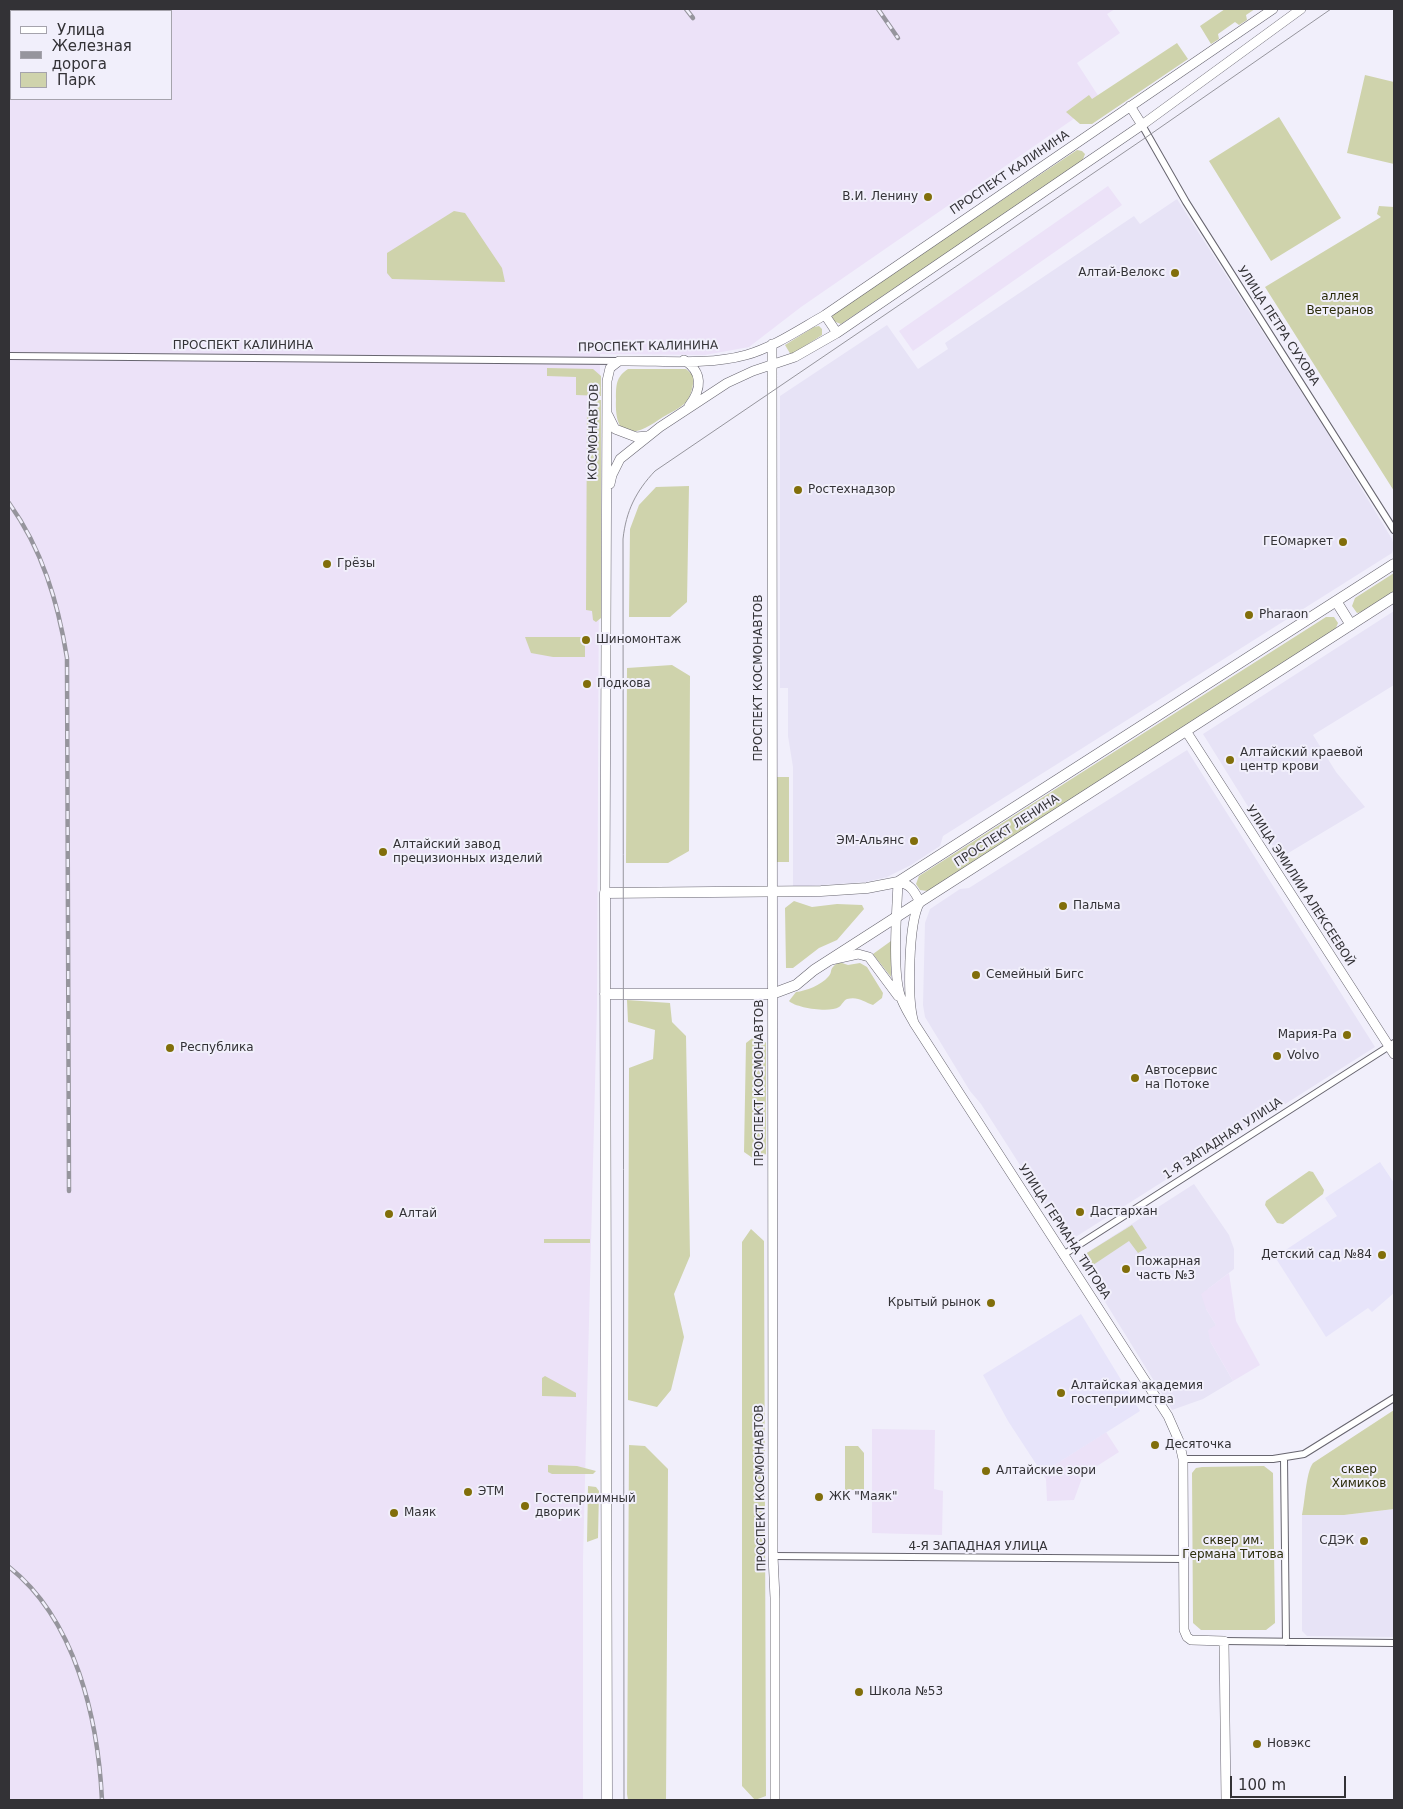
<!DOCTYPE html>
<meta charset="utf-8">
<style>
body{margin:0}
#map{position:relative;width:1403px;height:1809px;overflow:hidden;background:#f1effb;font-family:"DejaVu Sans",sans-serif}
canvas{display:block}
.frame{position:absolute;inset:0;border:10px solid #333236;pointer-events:none}
.legend{position:absolute;left:10px;top:10px;width:162px;height:90px;box-sizing:border-box;background:#f1effb;border:1px solid #a5a3ac;margin:0;padding:6px 9px;list-style:none;font-size:15px;color:#333236}
.legend li{display:flex;align-items:center;gap:10px;height:25px}
.legend b{width:25px;border:1px solid #a5a3ac}
.scale{position:absolute;left:1230px;top:1776px;width:116px;height:22px;box-sizing:border-box;border:2px solid #333236;border-top:0;padding-left:6px;font-size:15px;line-height:18px;white-space:nowrap;color:#333236;-webkit-text-stroke:4px #f1effb;paint-order:stroke}
</style>
<div id="map">
<canvas width="1403" height="1809"></canvas>
<div class="frame"></div>
<ul class="legend">
<li><b style="height:6px;background:#fff"></b>Улица</li>
<li><b style="height:6px;background:#96959d"></b>Железная дорога</li>
<li><b style="height:14px;background:#cfd3ac"></b>Парк</li>
</ul>
<div class="scale">100 m</div>
</div>
<script>
const ctx = document.querySelector('canvas').getContext('2d');
ctx.lineJoin = 'round';
function paint(path, color) { ctx.fillStyle = color; ctx.fill(path, 'evenodd'); }
function stroke(path, color, width, dash) { ctx.strokeStyle = color; ctx.lineWidth = width; ctx.lineCap = dash ? 'butt' : 'round'; ctx.setLineDash(dash || []); ctx.stroke(path); }
function write(font, color, halo, rows, align = 'center') {
  ctx.font = font + ' "DejaVu Sans",sans-serif'; ctx.lineWidth = 4; ctx.setLineDash([]); ctx.textBaseline = 'middle'; ctx.strokeStyle = halo; ctx.fillStyle = color; for (const [text, x, y, turn = 0] of rows) {
    ctx.save(); ctx.translate(x, y); ctx.rotate((+turn || 0) * Math.PI / 180); ctx.textAlign = isNaN(turn) ? turn : align; if (halo) ctx.strokeText(text, 0, 0); ctx.fillText(text, 0, 0); ctx.restore();
  }
}
paint(new Path2D(`
 M 1177,199 L 1325,429 L 1392,539 L 1394,546 L 1392,553 L 943,836 L 940,846 L 911,865 L 887,877 L 866,882 L 793,887 L 793,767 L 788,736 L 788,688 L 780,688 L 780,396 L 887,325 L 918,369 L 948,349 L 945,343 L 1134,216 L 1140,224 Z
 M 1394,611 L 1394,685 L 1313,735 L 1336,772 L 1365,807 L 1280,858 L 1203,734 Z
 M 1187,750 L 1375,1047 L 1074,1238 L 1066,1237 L 981,1104 L 970,1091 L 925,1017 L 923,1005 L 925,923 L 930,909 L 960,889 L 969,888 Z
 M 1194,1184 L 1229,1235 L 1234,1249 L 1234,1269 L 1208,1289 L 1206,1309 L 1216,1325 L 1210,1341 L 1233,1381 L 1203,1399 L 1172,1410 L 1081,1263 L 1082,1256 L 1088,1252 Z
 M 1394,1509 L 1394,1637 L 1307,1636 L 1302,1631 L 1302,1515 L 1344,1515 Z`), '#e7e3f6');
paint(new Path2D(`
 M 9,9 L 1115,9 L 1107,14 L 1120,33 L 1077,63 L 1101,100 L 801,307 L 749,347 L 705,355 L 600,354 L 597,1005 L 583,1559 L 583,1800 L 9,1800 ZM 11,11 L 171,11 L 171,99 L 11,99 Z
 M 1108,186 L 1122,205 L 913,351 L 899,331 Z
 M 1229,1273 L 1236,1321 L 1260,1365 L 1233,1381 L 1210,1341 L 1208,1330 L 1216,1325 L 1206,1309 L 1201,1294 Z
 M 872,1429 L 935,1430 L 934,1489 L 943,1491 L 942,1535 L 872,1533 Z
 M 1106,1432 L 1119,1452 L 1083,1475 L 1074,1500 L 1047,1501 L 1046,1479 L 1042,1473 Z`), '#ece2f8');
paint(new Path2D(`
 M 1380,1162 L 1394,1183 L 1394,1293 L 1372,1312 L 1368,1308 L 1326,1337 L 1275,1257 L 1337,1216 L 1325,1198 Z
 M 1081,1314 L 1140,1411 L 1042,1473 L 1008,1421 L 983,1375 Z`), '#e7e4fa');
paint(new Path2D(`
 M 1225,9 L 1255,9 L 1246,15 L 1247,20 L 1239,25 L 1235,22 L 1218,34 L 1219,39 L 1211,44 L 1200,26 Z
 M 1177,43 L 1188,59 L 1092,124 L 1080,124 L 1066,112 L 1089,95 L 1092,99 Z
 M 1365,75 L 1394,82 L 1394,164 L 1347,153 Z
 M 1279,117 L 1341,218 L 1271,261 L 1209,161 Z
 M 1077,150 L 1082,151 L 1085,154 L 1082,162 L 841,324 L 833,321 L 832,317 L 835,312 Z
 M 1379,206 L 1394,207 L 1394,491 L 1265,287 L 1381,217 L 1377,214 Z
 M 454,211 L 465,213 L 502,268 L 505,282 L 392,279 L 387,273 L 387,253 Z
 M 819,326 L 822,329 L 822,335 L 791,355 L 785,345 L 814,327 Z
 M 547,368 L 593,369 L 601,376 L 601,396 L 576,395 L 576,377 L 547,376 Z
 M 628,369 L 686,369 L 694,376 C 693,385 692,395 686,402 C 681,408 670,413 663,417 C 636,436 614,443 616,399 C 616,385 616,377 628,369 Z
 M 589,400 L 601,400 L 601,618 L 596,622 L 593,620 L 592,611 L 586,610 L 587,404 Z
 M 689,486 L 687,602 L 670,617 L 629,617 L 630,529 L 639,505 L 656,487 Z
 M 1394,573 L 1394,592 L 1365,611 L 1357,613 L 1352,606 L 1355,598 Z
 M 1326,617 L 1334,617 L 1338,623 L 1335,630 L 928,891 L 920,890 L 916,884 L 919,876 Z
 M 525,637 L 585,637 L 585,657 L 553,657 L 531,653 Z
 M 672,665 L 690,676 L 689,851 L 668,863 L 626,863 L 627,668 Z
 M 776,777 L 789,777 L 789,862 L 775,862 Z
 M 794,901 L 812,907 L 837,904 L 862,905 L 864,909 L 837,940 L 819,948 L 793,968 L 786,968 L 785,908 Z
 M 891,941 L 891,977 L 873,954 Z
 M 839,962 L 848,965 L 860,963 L 867,967 L 883,993 L 882,998 L 873,1005 C 864,1002 858,996 847,999 C 843,1001 842,1005 839,1007 C 830,1013 796,1008 789,1001 L 796,992 C 806,991 821,985 828,977 C 834,971 827,970 839,962 Z
 M 627,1000 L 670,1003 L 672,1022 L 686,1036 L 690,1256 L 674,1294 L 684,1337 L 671,1390 L 657,1407 L 628,1400 L 629,1068 L 653,1059 L 655,1030 L 628,1022 Z
 M 759,1033 L 766,1043 L 766,1154 L 757,1161 L 744,1152 L 746,1043 Z
 M 1309,1171 L 1313,1172 L 1324,1190 L 1323,1194 L 1283,1224 L 1277,1223 L 1265,1205 L 1266,1201 Z
 M 1132,1225 L 1147,1248 L 1138,1253 L 1129,1241 L 1084,1271 L 1081,1263 L 1082,1256 Z
 M 751,1229 L 764,1241 L 766,1796 L 755,1800 L 742,1786 L 742,1242 Z
 M 544,1239 L 590,1239 L 590,1243 L 544,1243 Z
 M 545,1376 L 576,1393 L 576,1397 L 542,1396 L 542,1378 Z
 M 1394,1410 L 1394,1509 L 1344,1515 L 1302,1515 C 1305,1502 1306,1472 1313,1463 Z
 M 629,1445 L 645,1446 L 668,1469 L 666,1800 L 628,1800 L 627,1794 Z
 M 845,1446 L 858,1446 L 864,1453 L 864,1490 L 845,1490 Z
 M 548,1465 L 577,1466 L 596,1471 L 593,1474 L 552,1474 L 548,1472 Z
 M 1264,1466 L 1273,1473 L 1275,1623 L 1266,1630 L 1201,1630 L 1193,1623 L 1192,1473 L 1196,1468 L 1202,1467 Z
 M 588,1486 L 596,1487 L 599,1491 L 598,1538 L 587,1542 Z`), '#cfd3ac');
const street = new Path2D(`
 M 1142,125 L 1186,202 L 1394,530
 M 9,356 L 619,361
 M 1063,1255 L 1394,1043
 M 1284,1458 L 1286,1642
 M 1183,1459 L 1273,1459 L 1304,1454 L 1394,1398
 M 773,1556 L 1184,1559
 M 1224,1641 L 1394,1643`);
const secondary = new Path2D(`
 M 1130,106 L 1142,125
 M 825,315 L 837,333
 M 772,344 L 773,1556 L 775,1598 L 775,1800
 M 684,360 C 703,372 702,389 689,406
 M 608,415 L 615,429 L 636,437 L 647,436
 M 610,484 L 612,475 L 620,459 L 660,427 L 727,383 L 753,371 L 795,357 L 837,333 L 1142,125 L 1301,9
 M 1186,731 L 1394,1054
 M 605,893 L 607,381 L 610,368 L 619,361 C 660,360 706,366 746,355 C 774,347 800,329 825,315 L 1273,9
 M 831,960 L 858,954 L 869,957 L 898,996
 M 914,1023 C 907,1001 908,922 920,902 C 914,891 911,884 898,882 C 897,910 892,969 900,995 C 903,1005 909,1014 914,1023 L 1168,1416 L 1179,1441 L 1183,1459 L 1184,1630 L 1187,1637 L 1191,1640 L 1224,1641 L 1226,1800`);
const primary = new Path2D(`
 M 1336,601 L 1351,625
 M 605,994 L 772,994 L 796,985 L 814,970 L 1394,597
 M 607,1800 L 605,893 L 821,891 L 867,888 L 898,882 L 1394,564`);
stroke(street, '#67656f', 8);
stroke(secondary, '#67656f', 10);
stroke(primary, '#67656f', 11);
stroke(street, '#fff', 6);
stroke(secondary, '#fff', 9);
stroke(primary, '#fff', 10);
stroke(new Path2D(`
 M 624,1800 L 623,539 C 626,511 636,491 655,471 L 1148,136 L 1331,9`), '#96959d', 1);
const rail = new Path2D(`
 M 686,9 L 693,18
 M 878,9 L 898,38
 M 9,503 C 42,549 58,602 67,658 L 69,1191
 M 9,1567 C 76,1620 98,1719 102,1800`);
stroke(rail, '#96959d', 4.5);
stroke(rail, '#f1effb', 2.5, [8]);
for (const [x, y, r, color] of [
 [928,197,5,"#816e0a"],
 [1175,273,5,"#816e0a"],
 [798,490,5,"#816e0a"],
 [1343,542,5,"#816e0a"],
 [327,564,5,"#816e0a"],
 [1249,615,5,"#816e0a"],
 [586,640,5,"#816e0a"],
 [587,684,5,"#816e0a"],
 [1230,760,5,"#816e0a"],
 [914,841,5,"#816e0a"],
 [383,852,5,"#816e0a"],
 [1063,906,5,"#816e0a"],
 [976,975,5,"#816e0a"],
 [1347,1035,5,"#816e0a"],
 [170,1048,5,"#816e0a"],
 [1277,1056,5,"#816e0a"],
 [1135,1078,5,"#816e0a"],
 [1080,1212,5,"#816e0a"],
 [389,1214,5,"#816e0a"],
 [1382,1255,5,"#816e0a"],
 [1126,1269,5,"#816e0a"],
 [991,1303,5,"#816e0a"],
 [1061,1393,5,"#816e0a"],
 [1155,1445,5,"#816e0a"],
 [986,1471,5,"#816e0a"],
 [468,1492,5,"#816e0a"],
 [819,1497,5,"#816e0a"],
 [525,1506,5,"#816e0a"],
 [394,1513,5,"#816e0a"],
 [1364,1541,5,"#816e0a"],
 [859,1692,5,"#816e0a"],
 [1257,1744,5,"#816e0a"]
]) { const dot = new Path2D(); dot.arc(x, y, r, 0, 2 * Math.PI); ctx.fillStyle = color; ctx.fill(dot); stroke(dot, '#f1effb', 2); }
write('12px', '#333236', '#f1effb', [
 ["ПРОСПЕКТ КАЛИНИНА",1010,173,-34],
 ["УЛИЦА ПЕТРА СУХОВА",1278,326,57],
 ["ПРОСПЕКТ КАЛИНИНА",243,346],
 ["ПРОСПЕКТ КАЛИНИНА",648,347,-1],
 ["КОСМОНАВТОВ",594,432,-89],
 ["ПРОСПЕКТ КОСМОНАВТОВ",759,678,-90],
 ["ПРОСПЕКТ ЛЕНИНА",1007,831,-33],
 ["УЛИЦА ЭМИЛИИ АЛЕКСЕЕВОЙ",1300,886,57],
 ["ПРОСПЕКТ КОСМОНАВТОВ",760,1083,-90],
 ["1-Я ЗАПАДНАЯ УЛИЦА",1223,1139,-33],
 ["УЛИЦА ГЕРМАНА ТИТОВА",1064,1232,57],
 ["ПРОСПЕКТ КОСМОНАВТОВ",761,1488,-91],
 ["4-Я ЗАПАДНАЯ УЛИЦА",978,1547]
]);
write('12px', '#333236', '#f1effb', [
 ["В.И. Ленину",918,197,"right"],
 ["Алтай-Велокс",1165,273,"right"],
 ["Ростехнадзор",808,490],
 ["ГЕОмаркет",1333,542,"right"],
 ["Грёзы",337,564],
 ["Pharaon",1259,615],
 ["Шиномонтаж",596,640],
 ["Подкова",597,684],
 ["Алтайский краевой",1240,753],
 ["центр крови",1240,767],
 ["ЭМ-Альянс",904,841,"right"],
 ["Алтайский завод",393,845],
 ["прецизионных изделий",393,859],
 ["Пальма",1073,906],
 ["Семейный Бигс",986,975],
 ["Мария-Ра",1337,1035,"right"],
 ["Республика",180,1048],
 ["Volvo",1287,1056],
 ["Автосервис",1145,1071],
 ["на Потоке",1145,1085],
 ["Дастархан",1090,1212],
 ["Алтай",399,1214],
 ["Детский сад №84",1372,1255,"right"],
 ["Пожарная",1136,1262],
 ["часть №3",1136,1276],
 ["Крытый рынок",981,1303,"right"],
 ["Алтайская академия",1071,1386],
 ["гостеприимства",1071,1400],
 ["Десяточка",1165,1445],
 ["Алтайские зори",996,1471],
 ["ЭТМ",478,1492],
 ["ЖК \"Маяк\"",829,1497],
 ["Гостеприимный",535,1499],
 ["дворик",535,1513],
 ["Маяк",404,1513],
 ["СДЭК",1354,1541,"right"],
 ["Школа №53",869,1692],
 ["Новэкс",1267,1744]
], 'left');
write('12px', '#2b2c0a', '#f1effb', [
 ["аллея",1340,297],
 ["Ветеранов",1340,311],
 ["сквер",1359,1470],
 ["Химиков",1359,1484],
 ["сквер им.",1233,1541],
 ["Германа Титова",1233,1555]
]);
</script>
